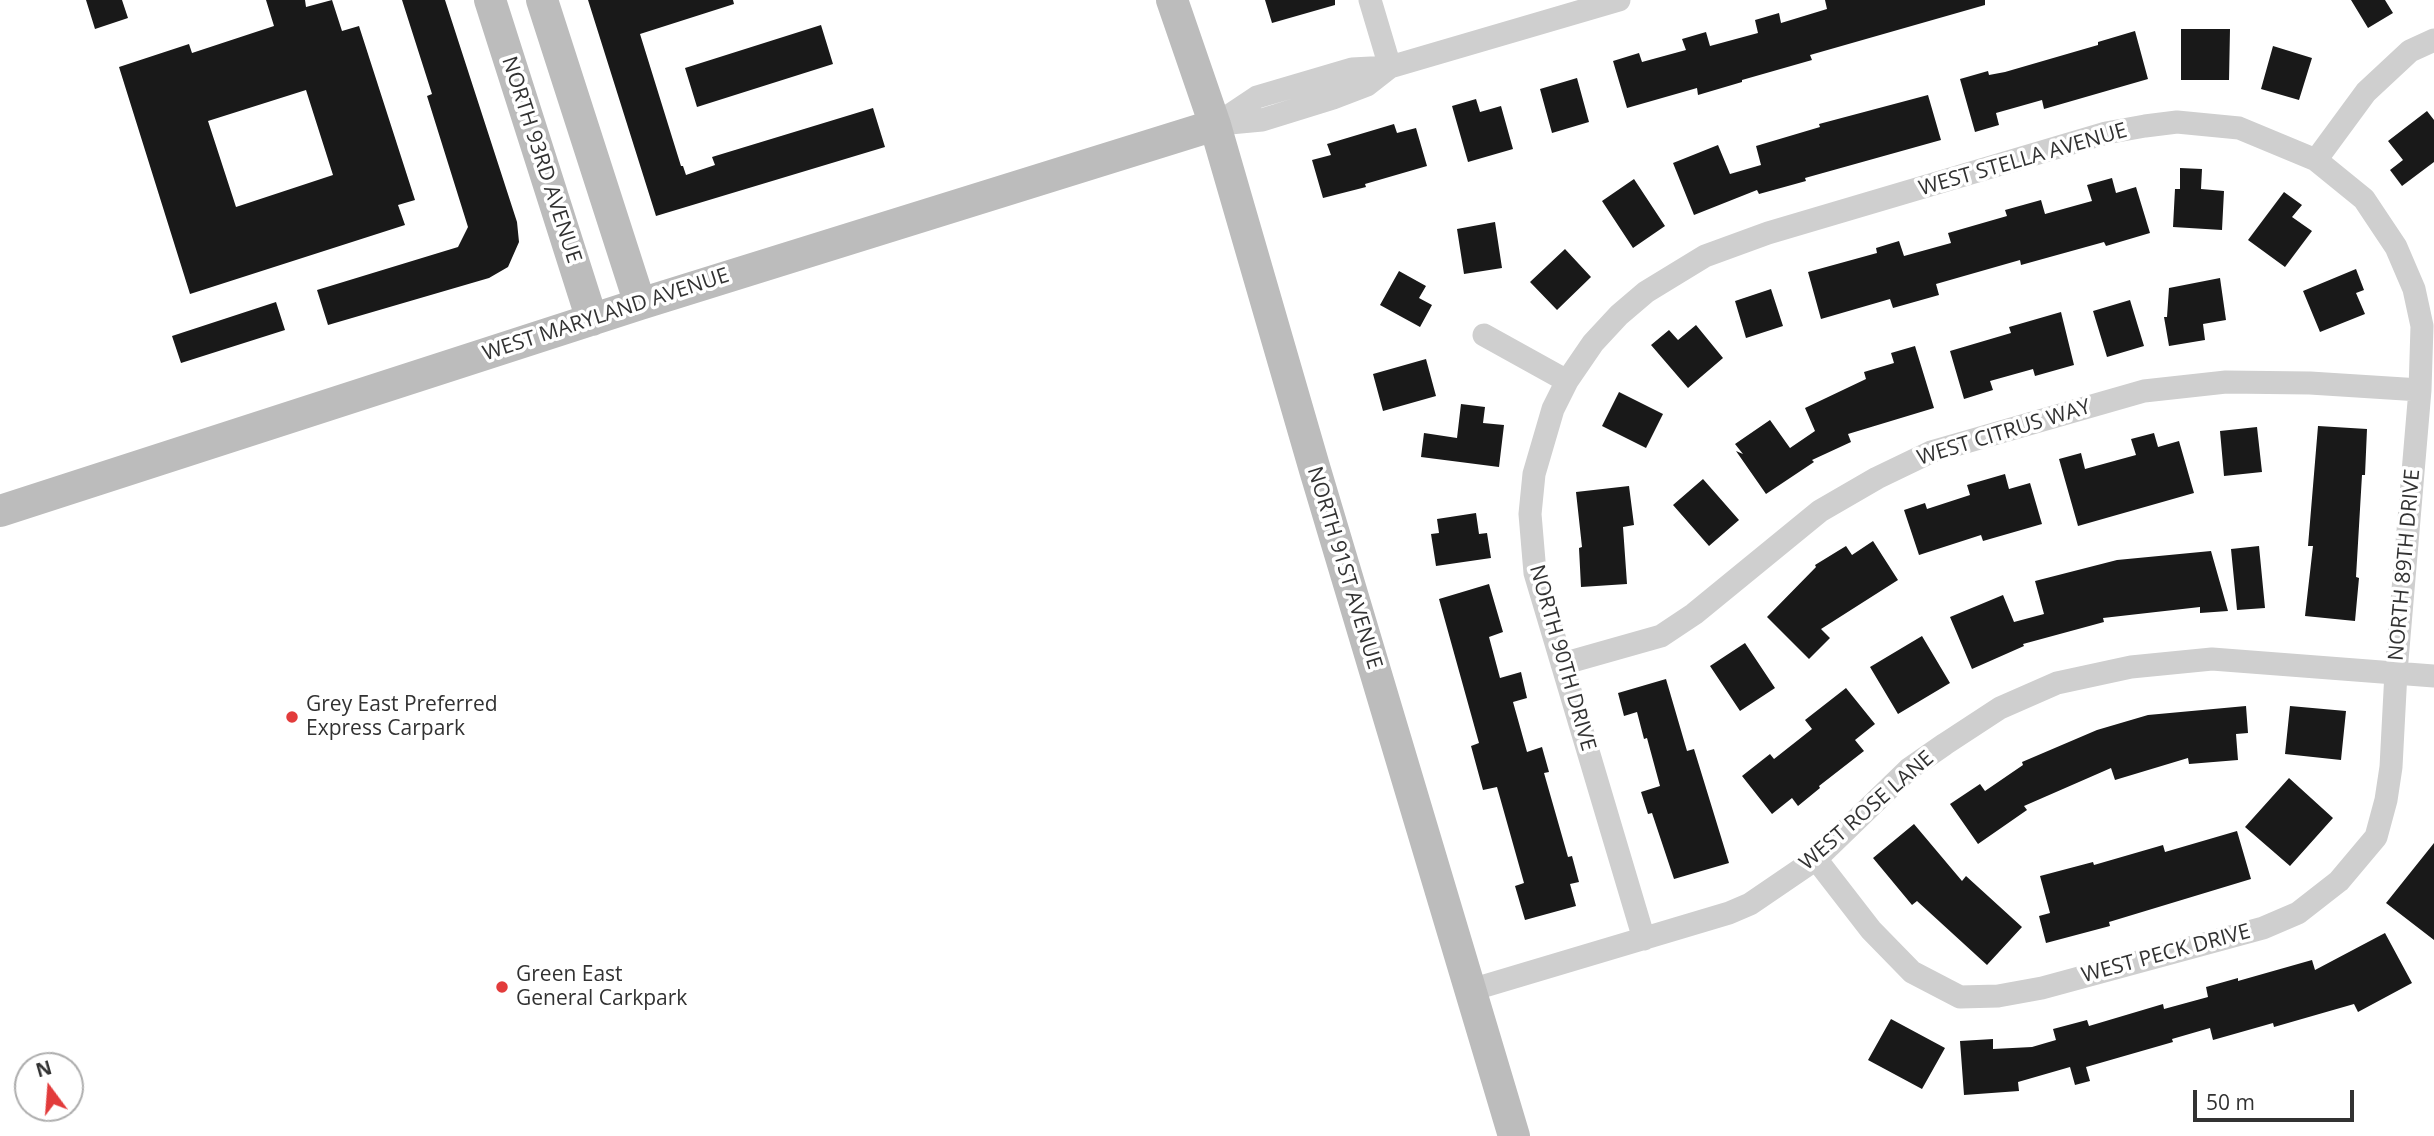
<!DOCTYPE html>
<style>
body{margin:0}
#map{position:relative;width:2434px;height:1136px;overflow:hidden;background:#fff;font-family:"Open Sans",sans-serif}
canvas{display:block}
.north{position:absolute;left:14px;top:1052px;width:70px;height:70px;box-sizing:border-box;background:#fff;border:2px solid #adadad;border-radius:50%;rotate:344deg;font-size:19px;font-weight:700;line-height:28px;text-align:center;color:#323232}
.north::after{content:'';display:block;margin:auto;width:24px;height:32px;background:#e23b3b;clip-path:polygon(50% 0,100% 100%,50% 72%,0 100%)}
.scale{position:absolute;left:2193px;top:1090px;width:161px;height:32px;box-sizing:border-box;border:4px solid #323232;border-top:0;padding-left:9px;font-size:21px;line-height:24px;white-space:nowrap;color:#323232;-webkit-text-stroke:5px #fff;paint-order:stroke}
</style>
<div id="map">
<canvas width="2434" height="1136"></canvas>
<div class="north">N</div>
<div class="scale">50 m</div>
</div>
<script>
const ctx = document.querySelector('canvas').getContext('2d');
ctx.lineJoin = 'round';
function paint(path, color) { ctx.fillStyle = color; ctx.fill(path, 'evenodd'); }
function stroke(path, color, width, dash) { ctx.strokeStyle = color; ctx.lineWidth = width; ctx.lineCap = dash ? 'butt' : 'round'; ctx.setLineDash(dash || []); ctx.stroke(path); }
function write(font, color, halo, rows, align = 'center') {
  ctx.font = font + ' "Open Sans",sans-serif'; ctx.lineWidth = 7; ctx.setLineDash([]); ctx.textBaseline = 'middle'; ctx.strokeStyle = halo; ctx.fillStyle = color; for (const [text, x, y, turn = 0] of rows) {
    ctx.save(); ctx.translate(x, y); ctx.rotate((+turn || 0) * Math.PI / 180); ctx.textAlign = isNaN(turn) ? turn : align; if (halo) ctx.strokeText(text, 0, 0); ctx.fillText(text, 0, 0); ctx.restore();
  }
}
paint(new Path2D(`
 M 86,0 L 122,0 L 128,18 L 95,29 Z
 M 266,0 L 305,0 L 306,7 L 332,0 L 342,31 L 359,26 L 415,200 L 398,205 L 405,225 L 190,294 L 119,67 L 189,44 L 192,53 L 274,26 ZM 306,90 L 333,175 L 236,207 L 208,121 Z
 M 402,0 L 445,0 L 517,222 L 519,242 L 508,267 L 489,278 L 328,325 L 317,290 L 458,247 L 468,227 L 427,96 L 432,94 Z
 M 588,0 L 733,0 L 734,4 L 640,34 L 681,166 L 683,166 L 686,175 L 715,165 L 712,157 L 873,108 L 885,147 L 656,216 Z
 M 1265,0 L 1335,0 L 1335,5 L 1272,23 Z
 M 1825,0 L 1985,0 L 1985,5 L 1810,55 L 1812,60 L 1742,80 L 1742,82 L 1698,95 L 1697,88 L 1627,108 L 1613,61 L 1639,53 L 1642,62 L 1686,50 L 1682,39 L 1706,32 L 1710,46 L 1758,33 L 1755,20 L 1779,13 L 1781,23 L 1827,9 Z
 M 2351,0 L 2385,0 L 2393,13 L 2368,28 Z
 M 821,25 L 833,64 L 697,107 L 685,68 Z
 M 2181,29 L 2230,29 L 2229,80 L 2181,80 Z
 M 2135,31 L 2148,79 L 2044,109 L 2042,100 L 1996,113 L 1999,125 L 1975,132 L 1960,79 L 1988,71 L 1989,75 L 2005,72 L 2098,45 L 2098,42 Z
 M 2273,46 L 2312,58 L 2299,100 L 2261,89 Z
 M 1577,78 L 1589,122 L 1552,133 L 1540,89 Z
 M 1928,95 L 1941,140 L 1805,178 L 1806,181 L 1759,194 L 1757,190 L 1694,215 L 1673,163 L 1718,145 L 1730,174 L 1761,165 L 1756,146 L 1820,127 L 1819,124 Z
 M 1476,99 L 1480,112 L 1501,106 L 1513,149 L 1468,162 L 1452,106 Z
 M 2427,111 L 2434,120 L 2434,162 L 2402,186 L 2390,170 L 2403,160 L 2388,141 Z
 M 1394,124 L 1397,133 L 1416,128 L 1427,166 L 1365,184 L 1366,187 L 1323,198 L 1312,160 L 1331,155 L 1327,144 Z
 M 2180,168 L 2202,169 L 2201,189 L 2224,191 L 2222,230 L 2173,227 L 2175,189 L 2180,189 Z
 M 2112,178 L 2116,193 L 2136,187 L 2150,233 L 2106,246 L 2104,242 L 2021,265 L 2020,260 L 1936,284 L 1939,295 L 1893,308 L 1890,299 L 1821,319 L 1808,272 L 1877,253 L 1876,248 L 1899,241 L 1904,256 L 1951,243 L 1948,233 L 2007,216 L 2005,210 L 2041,200 L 2045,214 L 2092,201 L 2087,185 Z
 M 1634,179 L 1665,226 L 1633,248 L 1602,201 Z
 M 2284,192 L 2302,205 L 2292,217 L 2312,231 L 2285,267 L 2248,240 Z
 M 1495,222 L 1502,268 L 1464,274 L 1457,229 Z
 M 1565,249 L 1591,277 L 1557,310 L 1530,282 Z
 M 2356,269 L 2364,290 L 2356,293 L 2365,314 L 2320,332 L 2303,291 Z
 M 1399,271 L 1426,286 L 1419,298 L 1432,305 L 1420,327 L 1380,305 Z
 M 2220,278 L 2226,320 L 2203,324 L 2205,340 L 2169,346 L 2164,317 L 2167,317 L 2169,288 Z
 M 1771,289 L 1783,326 L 1746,338 L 1735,301 Z
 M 2130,300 L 2144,346 L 2107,357 L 2093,311 Z
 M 276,302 L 285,330 L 181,363 L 172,336 Z
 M 2061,312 L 2074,365 L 2035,376 L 2033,369 L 1990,381 L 1993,390 L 1964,399 L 1950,351 L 2011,333 L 2009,327 Z
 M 1696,325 L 1723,358 L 1688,388 L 1651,345 L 1669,330 L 1678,340 Z
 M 1915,346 L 1934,408 L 1848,434 L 1851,442 L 1812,460 L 1814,462 L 1766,494 L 1736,451 L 1743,454 L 1735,444 L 1770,420 L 1790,448 L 1815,431 L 1805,408 L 1866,379 L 1864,372 L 1894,363 L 1891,353 Z
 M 1426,359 L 1436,396 L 1383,411 L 1373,374 Z
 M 1619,392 L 1663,414 L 1646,448 L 1602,426 Z
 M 1461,404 L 1485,407 L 1483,423 L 1504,425 L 1499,467 L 1421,457 L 1424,433 L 1457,438 Z
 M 2318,426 L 2367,429 L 2365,475 L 2362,475 L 2356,577 L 2359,578 L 2355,621 L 2305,616 L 2313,546 L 2308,546 Z
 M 2257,427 L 2262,472 L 2224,476 L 2220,431 Z
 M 2154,433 L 2158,447 L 2179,441 L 2194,493 L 2078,526 L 2059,459 L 2081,453 L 2085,469 L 2136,455 L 2131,439 Z
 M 2005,474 L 2009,489 L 2030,483 L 2042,524 L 1983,541 L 1981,535 L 1919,555 L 1904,510 L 1925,503 L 1927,509 L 1970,495 L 1967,485 Z
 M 1703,479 L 1739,520 L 1709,546 L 1673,505 Z
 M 1629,486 L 1634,525 L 1623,527 L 1627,584 L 1581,587 L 1579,548 L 1582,547 L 1576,492 Z
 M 1476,513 L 1479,534 L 1487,533 L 1491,558 L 1436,566 L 1431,534 L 1439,533 L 1437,519 Z
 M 1873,541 L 1898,580 L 1821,629 L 1830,638 L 1809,659 L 1767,617 L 1816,567 L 1815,565 L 1846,546 L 1852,555 Z
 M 2259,546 L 2265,608 L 2237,610 L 2231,549 Z
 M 2211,551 L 2228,611 L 2200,613 L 2200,607 L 2103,618 L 2104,622 L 2023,644 L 2024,646 L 1972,669 L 1950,617 L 2003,595 L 2014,622 L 2044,614 L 2035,581 L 2117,560 Z
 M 1489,584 L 1503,632 L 1489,637 L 1500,678 L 1521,672 L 1527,698 L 1513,702 L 1527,752 L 1542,747 L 1549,772 L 1544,773 L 1568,857 L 1572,856 L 1579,882 L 1570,884 L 1576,906 L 1525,920 L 1515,886 L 1524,883 L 1497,787 L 1483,790 L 1471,746 L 1479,743 L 1439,599 Z
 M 1922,636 L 1950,683 L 1898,714 L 1870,667 Z
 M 1745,643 L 1775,688 L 1740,711 L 1710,666 Z
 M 1666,679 L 1687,751 L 1694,749 L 1729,863 L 1674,879 L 1652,813 L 1648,814 L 1641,792 L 1660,786 L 1647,738 L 1644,739 L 1637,712 L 1624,716 L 1618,693 Z
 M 1846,688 L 1875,724 L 1855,740 L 1864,751 L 1819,786 L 1820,788 L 1798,806 L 1792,798 L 1772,814 L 1742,776 L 1770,754 L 1774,759 L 1812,729 L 1805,720 Z
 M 2246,706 L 2248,733 L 2236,734 L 2238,760 L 2189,764 L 2188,758 L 2115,780 L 2111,768 L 2024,806 L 2027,810 L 1978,844 L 1950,804 L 1980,784 L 1985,791 L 2023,765 L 2022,762 L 2097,730 L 2148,715 Z
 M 2290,706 L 2346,711 L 2341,760 L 2285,754 Z
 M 2289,778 L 2333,818 L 2290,866 L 2245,827 Z
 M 1914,824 L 1962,881 L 1966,876 L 2022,927 L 1987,965 L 1917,901 L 1912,905 L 1873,858 Z
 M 2237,831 L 2251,879 L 2109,922 L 2110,926 L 2046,943 L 2039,916 L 2050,913 L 2040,876 L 2093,862 L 2094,865 L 2163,845 L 2165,852 Z
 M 2434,843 L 2434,940 L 2386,903 Z
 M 2385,933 L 2412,983 L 2358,1012 L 2354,1004 L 2274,1027 L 2273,1023 L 2213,1040 L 2210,1028 L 2172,1039 L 2173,1042 L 2086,1067 L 2090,1081 L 2075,1085 L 2070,1067 L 2018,1082 L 2019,1091 L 1964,1095 L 1960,1041 L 1993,1039 L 1993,1049 L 2032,1047 L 2056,1040 L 2053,1029 L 2087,1020 L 2089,1026 L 2163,1004 L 2164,1009 L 2208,997 L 2206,987 L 2238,978 L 2238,981 L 2312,960 L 2315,970 Z
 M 1891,1019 L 1945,1048 L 1922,1089 L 1868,1060 Z`), '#191919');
stroke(new Path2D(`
 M 1370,0 L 1390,67
 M 1219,124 L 1262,120 L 1333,98 L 1367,85 L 1390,67
 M 1215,125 L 1257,97 L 1352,69 L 1390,67 L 1619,0
 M 2316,160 L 2366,92 L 2410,51 L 2434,40
 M 1484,335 L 1567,381
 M 1562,664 L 1661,636 L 1694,614 L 1820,511 L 1877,478 L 1931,452 L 2144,391 L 2226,382 L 2310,383 L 2420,390
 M 1644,939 L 1535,573 L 1530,514 L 1534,474 L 1553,409 L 1567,381 L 1593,343 L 1619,315 L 1646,292 L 1705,256 L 1768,233 L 2106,133 L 2145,126 L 2177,122 L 2239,128 L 2316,160 L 2364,199 L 2396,247 L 2414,289 L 2422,326 L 2420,390 L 2396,672 L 2391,767 L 2386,800 L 2376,837 L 2339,881 L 2298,913 L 2263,928 L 2042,988 L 1998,996 L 1960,997 L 1912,972 L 1871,930 L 1816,859
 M 1471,990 L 1729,913 L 1750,904 L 1816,859 L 1909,769 L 1945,744 L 2000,708 L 2057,683 L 2131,667 L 2212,659 L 2434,676`), '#cfcfcf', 23);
stroke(new Path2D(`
 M 490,0 L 592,320
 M 542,0 L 640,304
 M 1172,0 L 1215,125 L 1315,470 L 1514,1136
 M 0,511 L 640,304 L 1215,125`), '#bcbcbc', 32);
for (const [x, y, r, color] of [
 [292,717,7,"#e23b3b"],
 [502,987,7,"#e23b3b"]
]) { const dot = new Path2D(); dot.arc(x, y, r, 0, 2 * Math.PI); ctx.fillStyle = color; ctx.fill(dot); stroke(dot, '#fff', 2.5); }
write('21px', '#323232', '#fff', [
 ["NORTH 93RD AVENUE",541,160,72],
 ["WEST STELLA AVENUE",2023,160,-16],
 ["WEST MARYLAND AVENUE",606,315,-18],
 ["WEST CITRUS WAY",2004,433,-17],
 ["NORTH 89TH DRIVE",2405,565,-85],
 ["NORTH 91ST AVENUE",1344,568,73],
 ["NORTH 90TH DRIVE",1562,658,74],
 ["WEST ROSE LANE",1867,811,-41],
 ["WEST PECK DRIVE",2166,954,-15]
]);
write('21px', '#323232', '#fff', [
 ["Grey East Preferred",306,705],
 ["Express Carpark",306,729],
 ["Green East",516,975],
 ["General Carkpark",516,999]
], 'left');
</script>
